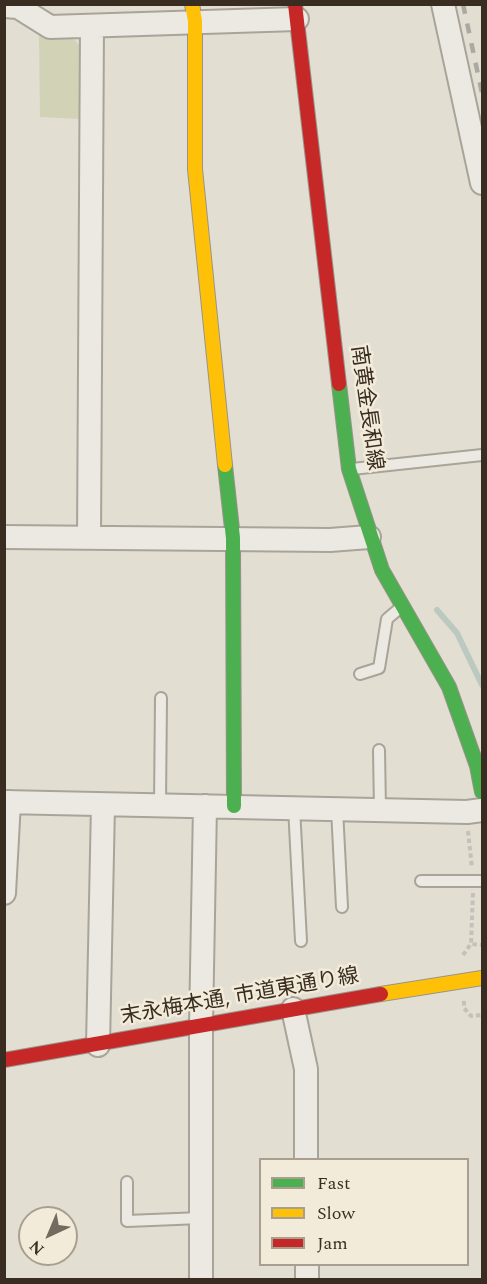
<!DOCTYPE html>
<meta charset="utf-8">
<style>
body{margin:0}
#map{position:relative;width:487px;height:1284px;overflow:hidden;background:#e3ded2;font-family:Spectral,serif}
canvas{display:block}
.frame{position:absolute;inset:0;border:6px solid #392d22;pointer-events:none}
.legend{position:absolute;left:259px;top:1158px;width:210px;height:108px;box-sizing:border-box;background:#f3ebd9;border:2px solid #a99f90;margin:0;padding:8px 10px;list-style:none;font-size:18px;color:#392d22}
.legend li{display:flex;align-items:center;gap:12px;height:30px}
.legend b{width:30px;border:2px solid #a99f90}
.north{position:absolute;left:18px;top:1206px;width:60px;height:60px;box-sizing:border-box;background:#f3ebd9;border:2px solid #a99f90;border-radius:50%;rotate:224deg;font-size:16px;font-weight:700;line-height:24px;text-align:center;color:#392d22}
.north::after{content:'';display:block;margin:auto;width:21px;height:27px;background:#746b60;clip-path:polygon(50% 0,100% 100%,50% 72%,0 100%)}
</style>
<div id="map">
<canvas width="487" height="1284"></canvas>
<div class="frame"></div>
<ul class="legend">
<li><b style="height:8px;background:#4caf50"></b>Fast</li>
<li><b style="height:8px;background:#ffc107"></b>Slow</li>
<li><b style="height:8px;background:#c62828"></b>Jam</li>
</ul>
<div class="north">N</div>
</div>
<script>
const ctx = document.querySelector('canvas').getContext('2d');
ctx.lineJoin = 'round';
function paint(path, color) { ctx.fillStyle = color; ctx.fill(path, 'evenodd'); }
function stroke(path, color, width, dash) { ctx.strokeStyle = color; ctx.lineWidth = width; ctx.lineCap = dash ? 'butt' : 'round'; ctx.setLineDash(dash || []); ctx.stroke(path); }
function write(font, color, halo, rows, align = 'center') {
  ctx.font = font + ' Spectral,"Noto Sans JP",serif'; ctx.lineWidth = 5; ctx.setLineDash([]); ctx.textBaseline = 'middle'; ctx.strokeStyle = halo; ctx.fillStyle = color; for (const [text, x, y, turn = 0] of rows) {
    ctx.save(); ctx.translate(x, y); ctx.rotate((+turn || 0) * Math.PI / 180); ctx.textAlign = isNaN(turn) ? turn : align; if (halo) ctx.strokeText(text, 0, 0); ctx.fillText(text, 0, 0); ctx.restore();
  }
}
paint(new Path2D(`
 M 39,34 L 71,36 L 81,47 L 81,119 L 40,117 Z`), '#d2d2b6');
stroke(new Path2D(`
 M 437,610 L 457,633 L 482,685`), '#bbc9c0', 6);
const lane = new Path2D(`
 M 352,469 L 482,455
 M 360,674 L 379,668 L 387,619 L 400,608
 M 379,750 L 380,810
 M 160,805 L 161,698
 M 294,807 L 301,941
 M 337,809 L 342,907
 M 421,881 L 482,881
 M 127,1182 L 127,1221 L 201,1218`);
const street = new Path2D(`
 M 443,4 L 482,183
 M 4,6 L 18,7 L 50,27 L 297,19
 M 4,537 L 330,540 L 369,537
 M 89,538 L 92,26
 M 4,802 L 467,812 L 482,810
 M 4,893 L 9,802
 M 293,1009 L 306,1069 L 306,1160
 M 98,1045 L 103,805
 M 307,1264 L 307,1280
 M 201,1280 L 201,1025 L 205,806`);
const fast = new Path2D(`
 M 339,384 L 349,469 L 382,570 L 449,687 L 477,766 L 482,792
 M 225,465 L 233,538 L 234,806`);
const slow = new Path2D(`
 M 192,4 L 195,21 L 195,169 L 225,465
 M 381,994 L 482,978`);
const jam = new Path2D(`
 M 295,4 L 339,384
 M 4,1060 L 381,994`);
stroke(lane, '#a9a49a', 14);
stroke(street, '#a9a49a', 26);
stroke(fast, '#99938a', 16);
stroke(slow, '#99938a', 16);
stroke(jam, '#99938a', 16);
stroke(new Path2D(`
 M 468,831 L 472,868
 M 473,893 L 471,944 L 482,945
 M 463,955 L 471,944
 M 464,1001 L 464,1008 L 471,1016 L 482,1015`), '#c5c0b9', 4, [4.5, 3]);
stroke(lane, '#ece9e2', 10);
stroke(street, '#ece9e2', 22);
stroke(fast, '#4caf50', 14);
stroke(slow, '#ffc107', 14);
stroke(jam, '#c62828', 14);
stroke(new Path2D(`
 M 463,4 L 482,93`), '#aca8a2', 4.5, [10, 10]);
write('21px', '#392d22', '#f3ebd9', [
 ["南黄金長和線",365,408,82],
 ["末永梅本通, 市道東通り線",240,998,-10]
]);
</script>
